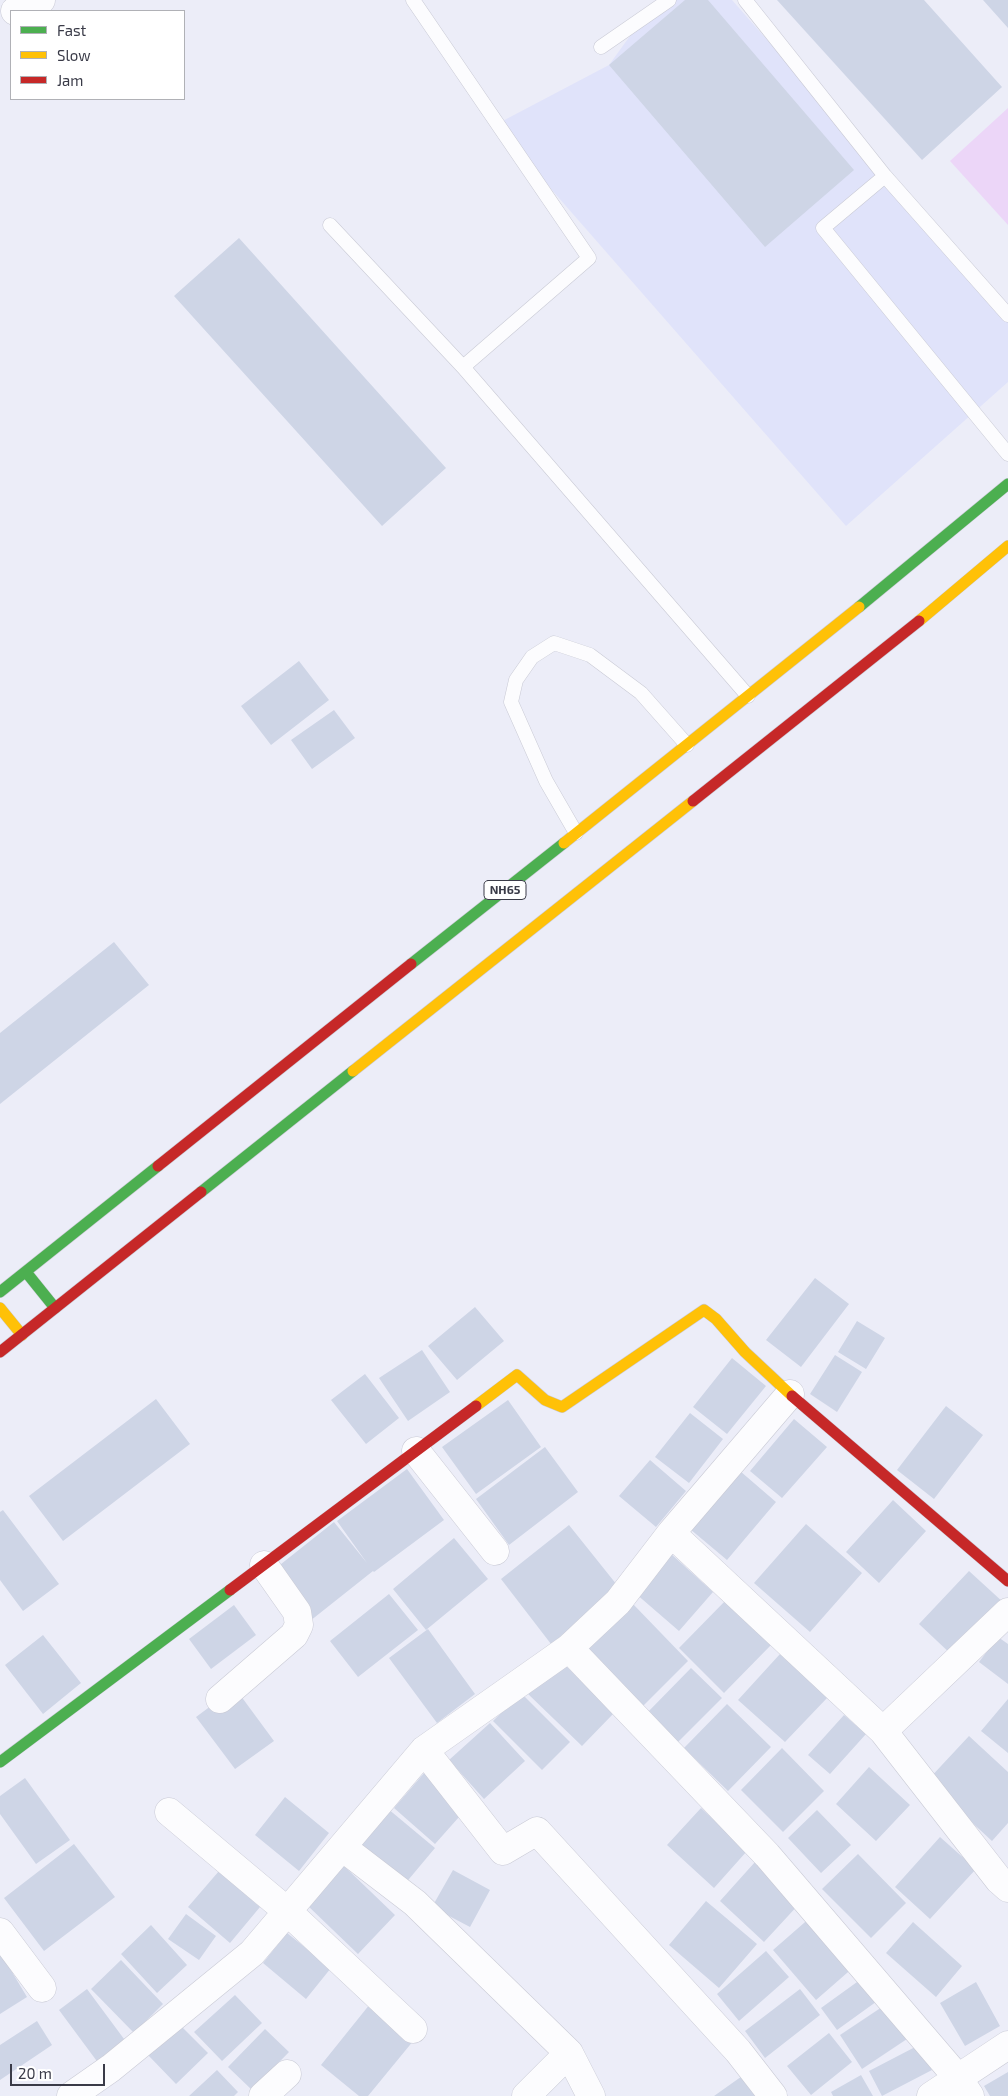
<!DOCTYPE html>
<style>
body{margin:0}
#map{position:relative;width:1008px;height:2096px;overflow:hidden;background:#ecedf8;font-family:"Exo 2",sans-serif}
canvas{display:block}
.legend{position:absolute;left:10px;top:10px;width:175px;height:90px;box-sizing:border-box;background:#fff;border:1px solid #b0b1b6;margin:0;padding:6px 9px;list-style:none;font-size:15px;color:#3a3b48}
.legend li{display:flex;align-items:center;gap:10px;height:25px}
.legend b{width:25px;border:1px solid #b0b1b6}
.scale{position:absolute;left:10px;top:2064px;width:95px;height:22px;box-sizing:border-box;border:2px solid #3a3b48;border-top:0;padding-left:6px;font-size:15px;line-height:18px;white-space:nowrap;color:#3a3b48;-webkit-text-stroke:4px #fff;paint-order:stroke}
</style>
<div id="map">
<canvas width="1008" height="2096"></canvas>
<ul class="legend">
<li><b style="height:6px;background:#4caf50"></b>Fast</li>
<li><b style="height:6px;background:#ffc107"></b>Slow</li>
<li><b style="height:6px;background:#c62828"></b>Jam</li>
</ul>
<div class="scale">20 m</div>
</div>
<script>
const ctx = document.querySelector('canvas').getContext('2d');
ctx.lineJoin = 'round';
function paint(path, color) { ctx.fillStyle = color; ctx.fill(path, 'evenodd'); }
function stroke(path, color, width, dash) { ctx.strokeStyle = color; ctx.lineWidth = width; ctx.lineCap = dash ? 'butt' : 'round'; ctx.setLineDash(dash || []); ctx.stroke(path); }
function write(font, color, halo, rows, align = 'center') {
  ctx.font = font + ' "Exo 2",sans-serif'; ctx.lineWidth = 4; ctx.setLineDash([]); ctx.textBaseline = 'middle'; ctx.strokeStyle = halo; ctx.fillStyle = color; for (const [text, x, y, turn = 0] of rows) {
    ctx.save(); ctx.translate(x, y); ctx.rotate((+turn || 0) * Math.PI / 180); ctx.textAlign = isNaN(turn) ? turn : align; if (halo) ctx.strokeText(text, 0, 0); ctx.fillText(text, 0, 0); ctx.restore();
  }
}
paint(new Path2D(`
 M 656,0 L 732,0 L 1008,314 L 1008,382 L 846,526 L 495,125 L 609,65 Z`), '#e0e3fa');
paint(new Path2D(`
 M 1008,108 L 1008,225 L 950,161 Z`), '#ecd6f8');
paint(new Path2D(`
 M 685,0 L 708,0 L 854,170 L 765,247 L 609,65 Z
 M 777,0 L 924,0 L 1002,87 L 922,160 Z
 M 983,0 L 1008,0 L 1008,28 Z
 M 239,238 L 446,468 L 382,526 L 174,296 Z
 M 299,661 L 329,700 L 271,745 L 241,706 Z
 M 334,710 L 355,738 L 312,769 L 291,740 Z
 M 114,942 L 149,985 L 0,1104 L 0,1033 Z
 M 815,1278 L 849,1304 L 801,1367 L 766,1340 Z
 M 475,1307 L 504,1341 L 457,1380 L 428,1346 Z
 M 857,1321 L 885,1338 L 866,1369 L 838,1352 Z
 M 422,1350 L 450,1392 L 408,1421 L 379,1378 Z
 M 835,1355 L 862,1372 L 837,1412 L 810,1394 Z
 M 732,1358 L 766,1386 L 727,1434 L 693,1407 Z
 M 365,1374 L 399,1418 L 366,1444 L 331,1400 Z
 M 156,1399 L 190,1444 L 63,1541 L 29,1496 Z
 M 508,1400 L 541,1447 L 476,1494 L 442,1447 Z
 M 946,1406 L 983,1435 L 934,1499 L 897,1470 Z
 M 690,1413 L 723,1439 L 689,1483 L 655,1457 Z
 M 794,1419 L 827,1447 L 782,1498 L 750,1471 Z
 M 545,1447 L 578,1492 L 509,1545 L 476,1499 Z
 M 650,1460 L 686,1491 L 656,1527 L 619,1496 Z
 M 407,1469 L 444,1520 L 374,1572 L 373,1571 L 310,1621 L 271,1572 L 334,1522 L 367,1563 L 337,1521 Z
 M 740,1471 L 776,1502 L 727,1560 L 690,1529 Z
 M 893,1500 L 926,1531 L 879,1583 L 846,1552 Z
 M 3,1510 L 59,1584 L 23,1611 L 0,1580 L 0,1512 Z
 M 806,1524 L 862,1573 L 810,1632 L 754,1583 Z
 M 569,1525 L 621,1590 L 551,1644 L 501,1579 Z
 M 454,1538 L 488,1579 L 426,1630 L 393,1589 Z
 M 670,1553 L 713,1592 L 679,1631 L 635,1593 Z
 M 969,1571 L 1004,1603 L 953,1656 L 919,1624 Z
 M 389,1594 L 418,1630 L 358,1677 L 330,1641 Z
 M 726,1600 L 772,1644 L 724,1693 L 679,1648 Z
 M 633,1604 L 688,1661 L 641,1708 L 585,1651 Z
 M 234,1605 L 256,1635 L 211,1669 L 189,1639 Z
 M 428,1629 L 475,1694 L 437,1723 L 389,1658 Z
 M 43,1635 L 81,1683 L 43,1714 L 5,1665 Z
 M 998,1637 L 1008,1644 L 1008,1684 L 979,1662 Z
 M 780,1654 L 828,1697 L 785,1742 L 738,1700 Z
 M 559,1659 L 614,1713 L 582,1746 L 527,1693 Z
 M 691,1668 L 722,1698 L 675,1745 L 645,1715 Z
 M 235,1688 L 274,1741 L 235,1769 L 196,1717 Z
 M 521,1693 L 570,1742 L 542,1770 L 493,1721 Z
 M 1008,1699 L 1008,1753 L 981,1731 Z
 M 727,1704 L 771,1747 L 728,1791 L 684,1748 Z
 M 844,1715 L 866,1734 L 830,1774 L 808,1755 Z
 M 490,1723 L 525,1761 L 484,1799 L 449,1760 Z
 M 969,1736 L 1008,1772 L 1008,1823 L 992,1841 L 927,1781 Z
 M 782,1748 L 824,1791 L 783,1832 L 741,1790 Z
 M 869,1767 L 910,1805 L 876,1841 L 836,1804 Z
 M 425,1772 L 467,1808 L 435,1844 L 394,1808 Z
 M 25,1778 L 70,1840 L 36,1864 L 0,1814 L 0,1796 Z
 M 285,1797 L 329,1833 L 299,1871 L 255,1835 Z
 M 387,1808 L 435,1848 L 404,1885 L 356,1845 Z
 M 701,1808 L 747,1851 L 714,1888 L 667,1845 Z
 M 817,1810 L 851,1845 L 821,1873 L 788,1838 Z
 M 940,1837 L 976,1869 L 930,1919 L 895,1887 Z
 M 74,1844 L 115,1897 L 44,1951 L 4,1898 Z
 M 858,1854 L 906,1903 L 871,1938 L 822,1889 Z
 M 755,1862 L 800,1903 L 764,1942 L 720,1901 Z
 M 344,1866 L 395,1915 L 358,1954 L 307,1905 Z
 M 453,1870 L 490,1890 L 470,1927 L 432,1907 Z
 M 219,1871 L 260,1907 L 230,1943 L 188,1907 Z
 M 706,1901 L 757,1944 L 719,1988 L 669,1945 Z
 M 186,1914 L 216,1936 L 199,1960 L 168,1939 Z
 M 812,1916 L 855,1966 L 816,2000 L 773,1950 Z
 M 913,1922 L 962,1966 L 936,1997 L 886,1953 Z
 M 151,1925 L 187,1965 L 157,1993 L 121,1954 Z
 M 287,1933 L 331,1968 L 306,1999 L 263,1963 Z
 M 766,1951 L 789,1977 L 739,2021 L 717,1994 Z
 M 0,1952 L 27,1997 L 0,2014 Z
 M 121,1960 L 163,2004 L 134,2033 L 91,1989 Z
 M 864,1977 L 880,1999 L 837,2030 L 821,2008 Z
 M 976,1982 L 1000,2026 L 965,2046 L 940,2003 Z
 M 87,1989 L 127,2043 L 99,2064 L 59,2010 Z
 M 800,1989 L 820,2015 L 765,2058 L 745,2031 Z
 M 235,1995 L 262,2023 L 222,2061 L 194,2032 Z
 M 888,2003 L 910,2037 L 862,2069 L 840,2035 Z
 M 370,2004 L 414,2040 L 368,2096 L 359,2096 L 321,2065 Z
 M 37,2021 L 52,2045 L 0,2080 L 0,2045 Z
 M 180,2025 L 208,2053 L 176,2084 L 148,2055 Z
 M 265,2029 L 289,2052 L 252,2090 L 228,2067 Z
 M 829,2033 L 852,2062 L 811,2095 L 787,2066 Z
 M 919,2045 L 932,2070 L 882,2096 L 869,2071 Z
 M 217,2070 L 238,2092 L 234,2096 L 189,2096 Z
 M 1008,2072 L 1008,2096 L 990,2096 L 984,2086 Z
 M 745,2074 L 760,2096 L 714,2096 Z
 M 861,2075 L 873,2096 L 833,2096 L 831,2092 Z`), '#ced5e6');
const lane = new Path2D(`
 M 413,0 L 589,258 L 463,367
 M 745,0 L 885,176
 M 601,47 L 669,0
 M 330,225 L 463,367 L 748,696
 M 1008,315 L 885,176 L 823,228 L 1008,454
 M 576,833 L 546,781 L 511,702 L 516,680 L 532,657 L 554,643 L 590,655 L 641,693 L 687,745`);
const street = new Path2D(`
 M 15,11 L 41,0
 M 416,1451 L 495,1551
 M 671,1533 L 883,1731 L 999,1880 L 1008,1888
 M 569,1648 L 767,1855 L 958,2078 L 970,2096
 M 220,1699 L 294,1635 L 299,1625 L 297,1612 L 264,1565
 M 883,1731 L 1008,1612
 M 424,1750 L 503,1851 L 537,1831 L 738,2051 L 773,2096
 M 169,1812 L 287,1911 L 413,2029
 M 342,1847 L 415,1903 L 569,2053 L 526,2096
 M 0,1932 L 42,1988
 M 569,2053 L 591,2096
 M 71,2096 L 111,2068 L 252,1953 L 424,1750 L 569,1648 L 618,1602 L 671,1533 L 790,1394
 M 263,2096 L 287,2074
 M 931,2096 L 1008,2045`);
const fast = new Path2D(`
 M 859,607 L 1008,484
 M 411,964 L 564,843
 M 201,1192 L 353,1071
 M 26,1272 L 55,1308
 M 0,1292 L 158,1166
 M 0,1762 L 230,1590`);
const slow = new Path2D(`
 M 919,621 L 1008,546
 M 564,843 L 859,607
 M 353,1071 L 693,801
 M 0,1308 L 22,1335
 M 476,1406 L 517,1375 L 545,1400 L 562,1407 L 704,1310 L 716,1319 L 745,1352 L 792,1396`);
const jam = new Path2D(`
 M 693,801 L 919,621
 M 158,1166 L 411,964
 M 0,1352 L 201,1192
 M 792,1396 L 1008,1581
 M 230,1590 L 476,1406`);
stroke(lane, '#c9cad5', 15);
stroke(street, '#c9cad5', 29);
stroke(fast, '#c9cad5', 12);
stroke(slow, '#c9cad5', 12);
stroke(jam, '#c9cad5', 12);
stroke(lane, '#fcfcfe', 14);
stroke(street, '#fcfcfe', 28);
stroke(fast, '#4caf50', 11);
stroke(slow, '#ffc107', 11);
stroke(jam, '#c62828', 11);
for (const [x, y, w] of [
 [505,890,42]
]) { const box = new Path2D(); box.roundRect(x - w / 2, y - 9.5, w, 19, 4); ctx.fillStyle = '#fff'; ctx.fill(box); stroke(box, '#3a3b48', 1); }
write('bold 12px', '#3a3b48', null, [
 ["NH65",505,890]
]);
</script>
